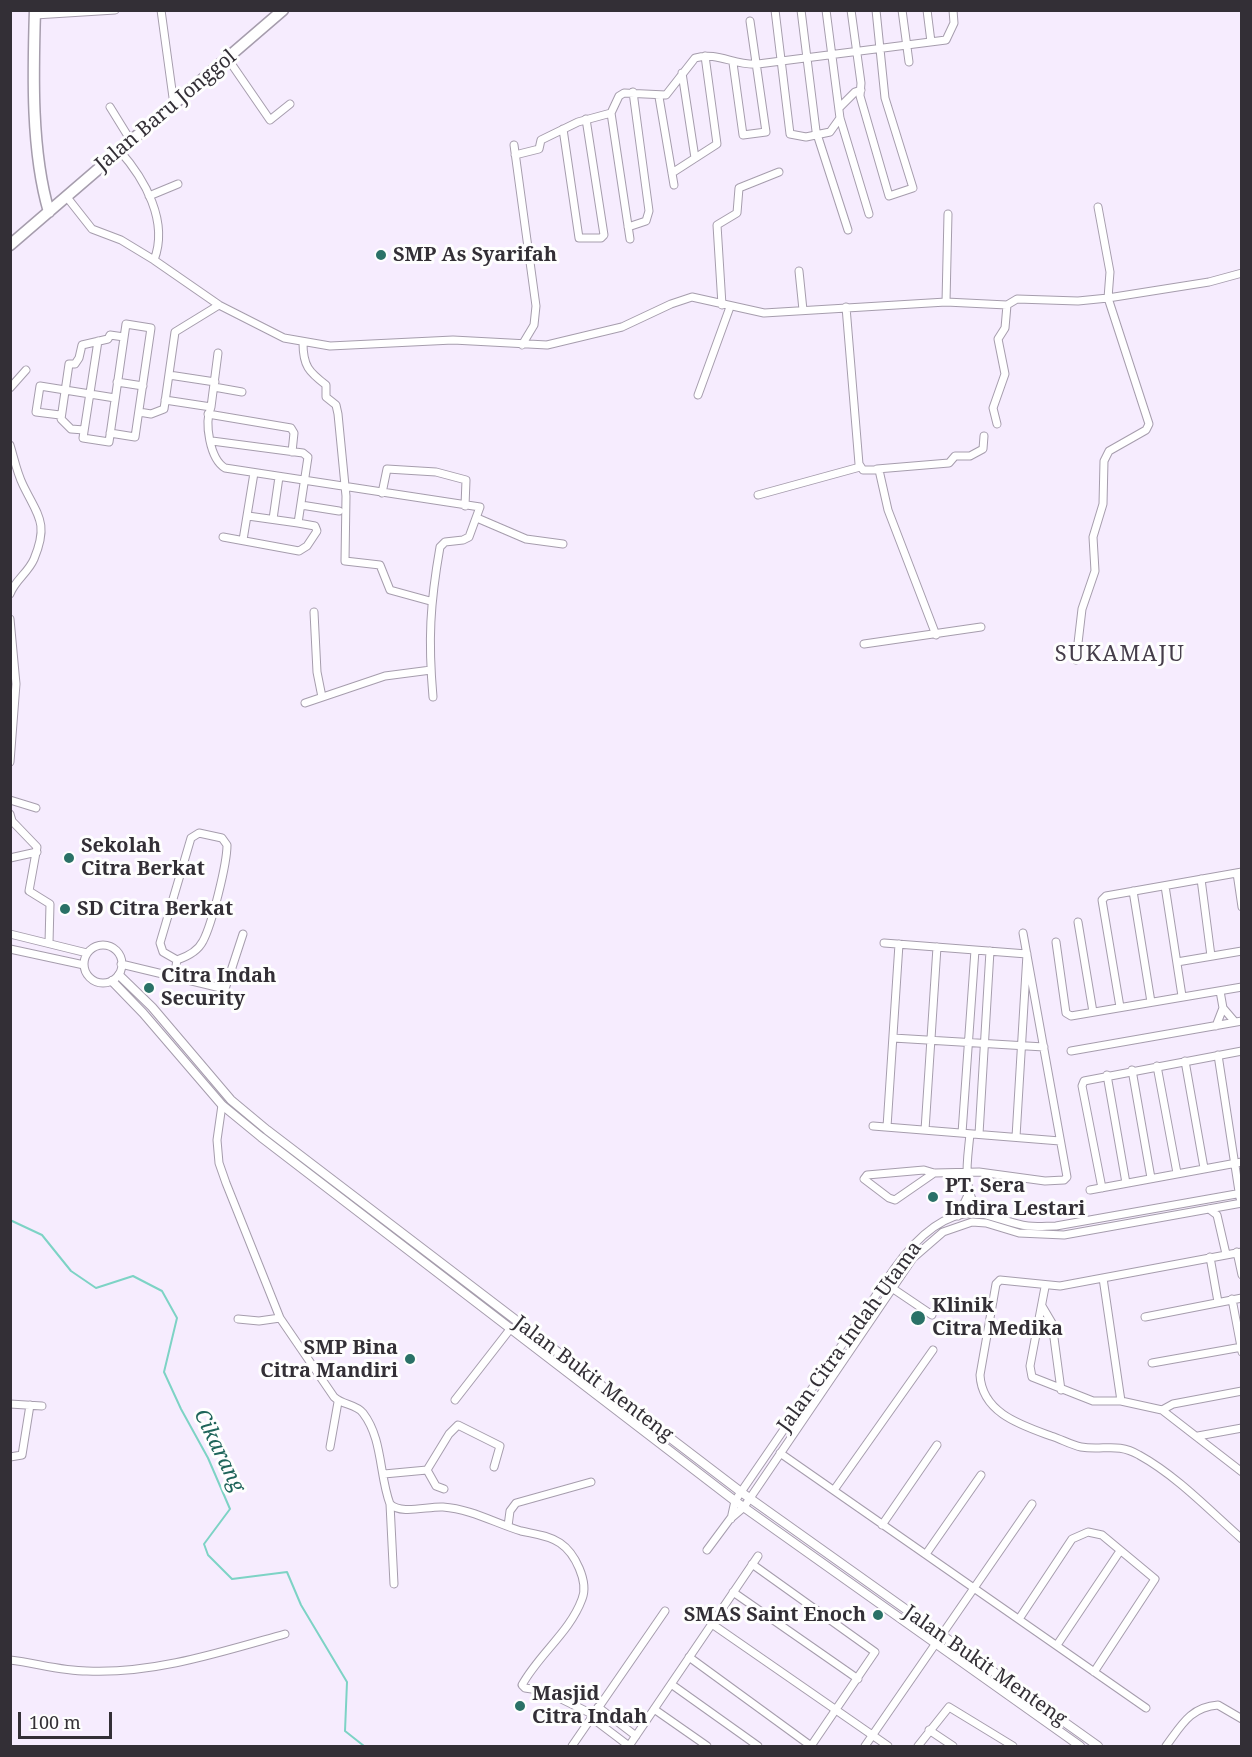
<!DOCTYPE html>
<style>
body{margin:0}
#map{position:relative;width:1252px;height:1757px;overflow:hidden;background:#f6ecfe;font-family:"Noto Serif",serif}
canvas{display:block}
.frame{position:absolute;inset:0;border:12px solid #332f36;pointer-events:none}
.scale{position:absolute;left:18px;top:1712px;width:94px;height:27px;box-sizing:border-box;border:3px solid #332f36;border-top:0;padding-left:8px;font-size:18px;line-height:21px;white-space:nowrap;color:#332f36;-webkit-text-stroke:4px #fefefe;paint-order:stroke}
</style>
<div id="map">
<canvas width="1252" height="1757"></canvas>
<div class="frame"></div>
<div class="scale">100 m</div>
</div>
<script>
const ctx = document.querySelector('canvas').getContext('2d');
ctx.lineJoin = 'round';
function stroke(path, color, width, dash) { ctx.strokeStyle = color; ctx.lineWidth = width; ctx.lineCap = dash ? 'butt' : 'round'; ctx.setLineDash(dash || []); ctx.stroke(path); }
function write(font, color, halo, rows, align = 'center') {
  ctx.font = font + ' "Noto Serif",serif'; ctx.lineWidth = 6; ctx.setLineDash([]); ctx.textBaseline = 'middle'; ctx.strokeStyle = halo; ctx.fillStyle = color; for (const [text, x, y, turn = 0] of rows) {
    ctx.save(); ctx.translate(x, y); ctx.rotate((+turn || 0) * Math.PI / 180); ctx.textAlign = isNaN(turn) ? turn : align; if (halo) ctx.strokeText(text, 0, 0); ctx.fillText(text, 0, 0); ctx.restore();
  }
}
stroke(new Path2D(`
 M 10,1220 L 42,1235 L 71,1271 L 96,1288 L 133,1276 L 162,1291 L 177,1318 L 164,1372 L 181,1409 L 208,1458 L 230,1509 L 204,1544 L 208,1555 L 232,1579 L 287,1572 L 301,1605 L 347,1682 L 345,1731 L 364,1746`), '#7dd3c5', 2);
const minor = new Path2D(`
 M 161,10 L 174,105
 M 775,10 L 790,134 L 806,137 L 830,132 L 840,118
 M 801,10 L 816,131 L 848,230
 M 826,10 L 840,118 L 869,214
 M 851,10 L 861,83 L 860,96 L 889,196 L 913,188 L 885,98 L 876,10
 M 902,10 L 909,62
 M 927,10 L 931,42
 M 35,15 L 115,10
 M 228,59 L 270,120 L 290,104
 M 733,63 L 743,135 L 766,132 L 750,21
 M 682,73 L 695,158
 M 659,97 L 674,185
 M 110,107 L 131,141
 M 839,108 L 855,92 L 861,90
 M 611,113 L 630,239
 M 563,129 L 579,238 L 601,238 L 604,235 L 586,119
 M 514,145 L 536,306 L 534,325 L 522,345
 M 119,150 C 145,179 169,222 154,260
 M 515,155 L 539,149 L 541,140 L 578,122 L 611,113 L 619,96 L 624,93 L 666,95 L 695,58 C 718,51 734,66 758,64 L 946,40 L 954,23 L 953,10
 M 672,173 L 717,144 L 705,56
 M 66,196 L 92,229 L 121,240 L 154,260 L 219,305 L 284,338 L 330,346 L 453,340 L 547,345 L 622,327 L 671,304 L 692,297 L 764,313 L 946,302 L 1007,305 L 1017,299 L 1078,301 L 1108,298 L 1209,282 L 1242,273
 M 149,196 L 178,184
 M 628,227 L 646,221 L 649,211 L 633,92
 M 799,271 L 803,310
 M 946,302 L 948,214
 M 722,305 L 717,225 L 737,213 L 739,188 L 779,172
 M 846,307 L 859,464 L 863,470 L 879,470 L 888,510 L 936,635
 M 98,341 L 83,438 L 109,442 L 126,324 L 151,328 L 135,437 L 110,433
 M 303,343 C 303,366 309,372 326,385 L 326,397 L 336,405 L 338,414 L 346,496 L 345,561 L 380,565 L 390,590 L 430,601
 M 169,375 L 215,382
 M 117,382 L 143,386
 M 214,387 L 242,392
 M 10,388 L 26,370
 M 698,395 L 730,307
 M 165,400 L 211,407 C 204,423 210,459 225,468 L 480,507 L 469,537 L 463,540 L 445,542 L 440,547 C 430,604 428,640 433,697
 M 211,407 L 218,353
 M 139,412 L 151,414 L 164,409 L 175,332 L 219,305
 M 208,414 L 291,428 L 294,433 L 292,452
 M 60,415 L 36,412 L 40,386 L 115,398
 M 997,424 L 993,408 L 1005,374 L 998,339 L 1005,328 L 1007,305
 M 84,430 L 71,429 L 61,419 L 69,364 L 75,364 L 79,358 L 82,345 L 108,339 L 110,335 L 124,337
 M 212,441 L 303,453 L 308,457 L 298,523 L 248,516
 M 10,445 C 14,458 17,473 23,485 C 38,516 49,523 34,559 C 28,573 15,580 10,594
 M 877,469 L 949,463 L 955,456 L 970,456 L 983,449 L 984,436
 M 382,493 L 387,469 L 436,472 L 466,480 L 465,506
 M 758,495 L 860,467
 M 301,505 L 339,511
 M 477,518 L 526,539 L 563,544
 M 273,519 L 279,477
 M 223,537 L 299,551 L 307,546 L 317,531 L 315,526 L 298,523
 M 243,540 L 254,473
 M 314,612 L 317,672 L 322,697
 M 10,619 L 16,684 L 10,762
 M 864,644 L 981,627
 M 1076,660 L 1082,609 L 1095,571 L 1093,537 L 1103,504 L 1104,461 L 1109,451 L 1146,430 L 1149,424 L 1108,298 L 1110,272 L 1098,207
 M 305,703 L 385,676 L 431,670
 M 10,800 L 36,808
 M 10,814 L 12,821 L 37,847 L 29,891 L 50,904 L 49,943
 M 10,858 L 37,852
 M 1237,873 L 1242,907
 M 1201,879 L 1211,956
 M 1165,886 L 1182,996
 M 1133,891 L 1151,1002
 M 1078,922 L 1093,1012
 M 10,934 L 87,953
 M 1056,942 L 1066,1013 L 1071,1016 L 1242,987
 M 884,943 L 1027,954 L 1016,1137
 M84 964a19 19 0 1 1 38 0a19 19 0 1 1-38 0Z
 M 10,949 L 84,965
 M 1177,962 L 1242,951
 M 121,964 L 225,989 L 243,934
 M 174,977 L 177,960 L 163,952 L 160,943 L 191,838 L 199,833 L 222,838 L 227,845 C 227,864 212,924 203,941 C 198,951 186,957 177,960
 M 1120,1007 L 1102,900 L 1106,896 L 1242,872
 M 1223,1008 L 1235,1022
 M 1216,1026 L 1223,1008 L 1220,991
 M 893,1038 L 1044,1047
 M 1071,1051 L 1242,1021
 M 1218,1055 L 1240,1198
 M 1185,1061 L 1204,1168
 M 1157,1066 L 1177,1173
 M 1132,1070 L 1151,1178
 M 1107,1075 L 1126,1183
 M 222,1105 L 217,1140 L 219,1163 L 226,1183 L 280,1318 L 334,1397 C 342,1405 356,1404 363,1413 C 383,1439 379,1475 390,1504 C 401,1515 428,1506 443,1507 C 471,1509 495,1523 521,1531 C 534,1534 548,1535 560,1543 C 575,1553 589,1582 582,1599 C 570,1632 539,1654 522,1685 L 525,1688 L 545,1691 L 594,1715
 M 873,1126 L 1060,1141
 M 887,1127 L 899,944
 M 925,1130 L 937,947
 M 962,1133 L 975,950
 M 970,1134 C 967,1165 962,1185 979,1214
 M 979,1134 L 990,951
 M 934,1173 L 895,1200 L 889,1198 L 864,1179 L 867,1175 L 924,1170 L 934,1173 L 979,1172 L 1045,1181 L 1064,1180 L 1067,1177 L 1023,933
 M 1102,1188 L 1082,1086 L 1084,1081 L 1242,1051
 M 1090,1190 L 1242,1162
 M 1209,1209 L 1217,1215 L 1226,1254
 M 958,1216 L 968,1195
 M 1237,1252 L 1242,1275
 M 1242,1252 L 1060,1286 L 1000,1280 L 996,1284 L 980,1375 C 982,1413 1021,1425 1051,1436 C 1061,1439 1071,1445 1081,1447 C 1103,1451 1117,1442 1139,1455 C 1177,1476 1209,1510 1242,1539
 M 1210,1257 L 1218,1302
 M 1103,1278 L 1121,1401
 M 1045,1287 L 1030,1366 L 1032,1377 L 1093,1401 L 1121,1401 L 1162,1410 L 1242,1472
 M 892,1288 L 932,1315
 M 1232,1299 L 1242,1352
 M 1042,1306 L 1052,1323 L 1061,1390
 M 1145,1317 L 1242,1298
 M 238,1319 L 259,1321 L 280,1318
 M 1152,1363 L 1242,1347
 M 455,1400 L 511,1328
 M 10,1404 L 42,1406
 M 1162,1410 L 1173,1404 L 1242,1391
 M 1198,1436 L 1242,1428
 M 330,1447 L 338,1402
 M 780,1453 L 1146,1708
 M 10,1457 L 22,1455 L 30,1405
 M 427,1470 L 449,1434 L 458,1425 L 500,1446 L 494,1467
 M 384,1474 L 427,1470 L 436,1486 L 444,1489
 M 834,1490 L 933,1350
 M 390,1504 L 394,1584
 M 731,1519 L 735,1501 L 741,1492 L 894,1269 C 914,1241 944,1208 982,1214 C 997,1217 1012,1224 1028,1226 C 1037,1227 1047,1226 1056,1226 L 1242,1193
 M 882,1525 L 937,1445
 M 508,1526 L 510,1511 L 516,1503 L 591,1482
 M 707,1550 L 730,1519 L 744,1507 L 913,1258 L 943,1232 L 972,1222 L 986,1223 L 1019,1233 L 1064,1235 L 1242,1203
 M 926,1554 L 981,1475
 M 752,1564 L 875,1652 L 811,1746
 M 733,1592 L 858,1679
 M 1019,1619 L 1072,1539 L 1088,1532 L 1102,1535 L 1155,1579 L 1094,1672
 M 712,1624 L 888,1746
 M 1057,1645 L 1120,1551
 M 689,1657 L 811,1746
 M 10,1660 C 36,1663 61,1671 87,1671 C 154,1674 221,1652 285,1634
 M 671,1684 L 758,1746
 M 598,1707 L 636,1736
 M 654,1709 L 707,1746
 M 592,1718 L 629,1746
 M 929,1730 L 953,1746
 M 572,1746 L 665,1611
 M 629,1746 L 758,1556
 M 865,1746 L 1032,1504
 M 918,1746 L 949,1707 L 1013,1746
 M 1166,1746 C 1181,1726 1190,1707 1218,1705 L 1242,1719`);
const tertiary = new Path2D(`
 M 119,975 L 152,1007 L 231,1100 L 267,1130 L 741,1492 L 1098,1746
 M 112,981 L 143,1013 L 222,1105 L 261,1137 L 735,1501 L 1080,1746`);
const primary = new Path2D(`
 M 35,10 C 33,74 31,151 49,212
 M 10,245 L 283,10`);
stroke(minor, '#a69dad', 9);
stroke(tertiary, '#a69dad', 10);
stroke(primary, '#a69dad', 13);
stroke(minor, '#fff', 7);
stroke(tertiary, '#fff', 8);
stroke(primary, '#fff', 10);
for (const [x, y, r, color] of [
 [381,255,6,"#2a7167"],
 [69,858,6,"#2a7167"],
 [65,909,6,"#2a7167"],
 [149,988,6,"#2a7167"],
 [933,1197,6,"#2a7167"],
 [918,1318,8,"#2a7167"],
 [410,1359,6,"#2a7167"],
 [878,1615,6,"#2a7167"],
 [520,1706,6,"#2a7167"]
]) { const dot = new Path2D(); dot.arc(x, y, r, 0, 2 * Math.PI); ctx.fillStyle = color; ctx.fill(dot); stroke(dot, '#fefefe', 2); }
write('20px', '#332f36', '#fefefe', [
 ["Jalan Baru Jonggol",166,111,-40],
 ["Jalan Citra Indah Utama",850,1337,-54],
 ["Jalan Bukit Menteng",593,1379,37],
 ["Jalan Bukit Menteng",985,1666,35]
]);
write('bold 20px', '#332f36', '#fefefe', [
 ["SMP As Syarifah",393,255],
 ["Sekolah",81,846],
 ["Citra Berkat",81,869],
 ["SD Citra Berkat",77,909],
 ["Citra Indah",161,976],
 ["Security",161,999],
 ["PT. Sera",945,1186],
 ["Indira Lestari",945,1209],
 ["Klinik",932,1306],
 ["Citra Medika",932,1329],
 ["SMP Bina",398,1348,"right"],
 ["Citra Mandiri",398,1371,"right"],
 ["SMAS Saint Enoch",866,1615,"right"],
 ["Masjid",532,1694],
 ["Citra Indah",532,1717]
], 'left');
write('italic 21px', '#1e645a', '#fefefe', [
 ["Cikarang",219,1451,64]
]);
ctx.letterSpacing = '1.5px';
write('22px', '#453d4a', '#fefefe', [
 ["SUKAMAJU",1120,655]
]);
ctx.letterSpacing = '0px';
</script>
